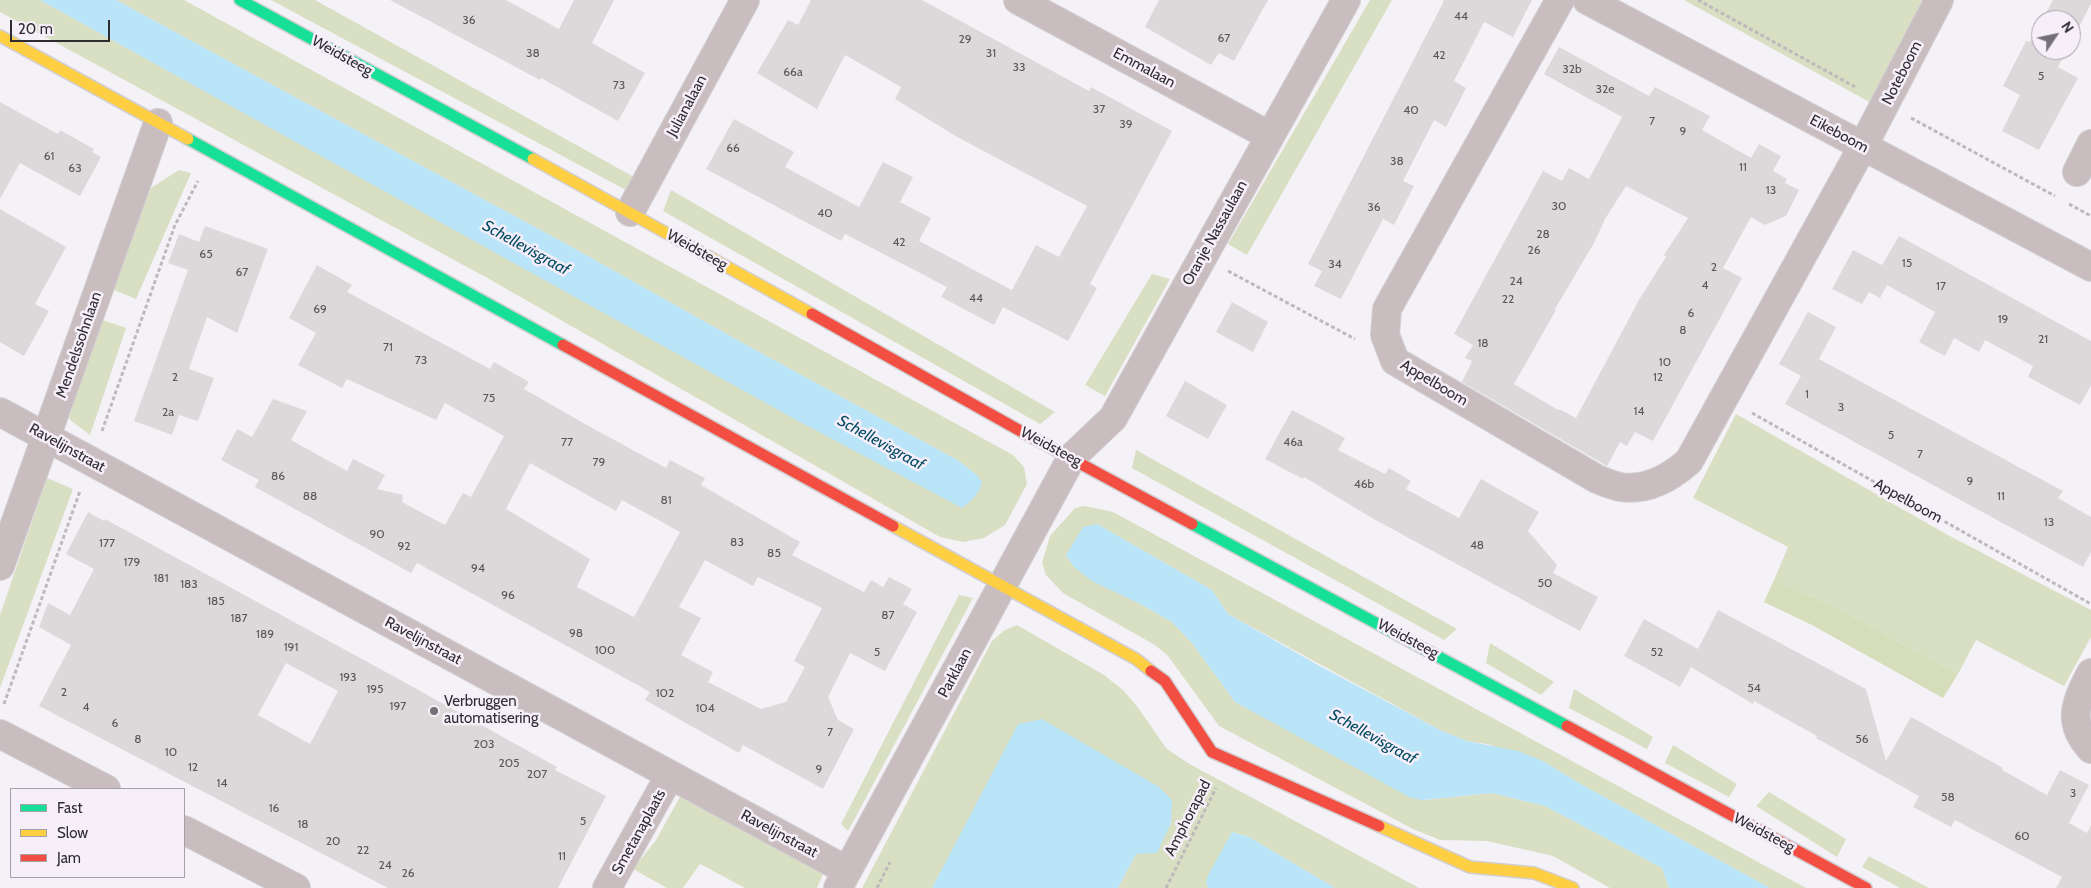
<!DOCTYPE html>
<style>
body{margin:0}
#map{position:relative;width:2091px;height:888px;overflow:hidden;background:#f5f2f7;font-family:Cabin,sans-serif}
canvas{display:block}
.legend{position:absolute;left:10px;top:788px;width:175px;height:90px;box-sizing:border-box;background:#f6effa;border:1px solid #a6a1a9;margin:0;padding:6px 9px;list-style:none;font-size:15px;color:#2f2c30}
.legend li{display:flex;align-items:center;gap:10px;height:25px}
.legend b{width:25px;border:1px solid #a6a1a9}
.north{position:absolute;left:2031px;top:10px;width:50px;height:50px;box-sizing:border-box;background:#f6effa;border:1px solid #a6a1a9;border-radius:50%;rotate:56deg;font-size:14px;font-weight:700;line-height:20px;text-align:center;color:#2f2c30}
.north::after{content:'';display:block;margin:auto;width:18px;height:22px;background:#747176;clip-path:polygon(50% 0,100% 100%,50% 72%,0 100%)}
.scale{position:absolute;left:10px;top:20px;width:100px;height:22px;box-sizing:border-box;border:2px solid #2f2c30;border-top:0;padding-left:6px;font-size:15px;line-height:18px;white-space:nowrap;color:#2f2c30;-webkit-text-stroke:4px #f6effa;paint-order:stroke}
</style>
<div id="map">
<canvas width="2091" height="888"></canvas>
<ul class="legend">
<li><b style="height:6px;background:#16e098"></b>Fast</li>
<li><b style="height:6px;background:#ffcf43"></b>Slow</li>
<li><b style="height:6px;background:#f24e42"></b>Jam</li>
</ul>
<div class="north">N</div>
<div class="scale">20 m</div>
</div>
<script>
const ctx = document.querySelector('canvas').getContext('2d');
ctx.lineJoin = 'round';
function paint(path, color) { ctx.fillStyle = color; ctx.fill(path, 'evenodd'); }
function stroke(path, color, width, dash) { ctx.strokeStyle = color; ctx.lineWidth = width; ctx.lineCap = dash ? 'butt' : 'round'; ctx.setLineDash(dash || []); ctx.stroke(path); }
function write(font, color, halo, rows, align = 'center') {
  ctx.font = font + ' Cabin,sans-serif'; ctx.lineWidth = 5; ctx.setLineDash([]); ctx.textBaseline = 'middle'; ctx.strokeStyle = halo; ctx.fillStyle = color; for (const [text, x, y, turn = 0] of rows) {
    ctx.save(); ctx.translate(x, y); ctx.rotate((+turn || 0) * Math.PI / 180); ctx.textAlign = isNaN(turn) ? turn : align; if (halo) ctx.strokeText(text, 0, 0); ctx.fillText(text, 0, 0); ctx.restore();
  }
}
paint(new Path2D(`
 M 0,0 L 40,0 L 400,199 L 977,475 L 959,461 L 741,342 L 570,246 L 116,0 L 184,0 L 1013,455 L 1024,467 L 1027,484 L 1005,525 L 984,538 L 963,542 L 940,537 L 489,279 L 0,12 Z
 M 271,0 L 315,0 L 634,177 L 626,190 Z
 M 1370,0 L 1392,0 L 1247,255 L 1228,244 Z
 M 1684,0 L 1922,0 L 1873,104 Z
 M 179,170 L 191,173 L 136,299 L 109,288 L 151,188 Z
 M 671,190 L 1055,412 L 1040,424 L 663,211 Z
 M 1152,274 L 1170,279 L 1105,396 L 1085,385 Z
 M 97,318 L 126,328 L 90,435 L 69,419 Z
 M 1736,414 L 1946,534 L 2091,610 L 2091,637 L 2064,686 L 1976,640 L 1958,674 L 1837,608 L 1774,580 L 1788,547 L 1693,498 Z
 M 1136,450 L 1457,629 L 1444,640 L 1132,468 Z
 M 47,478 L 73,489 L 0,688 L 0,615 Z
 M 1085,506 L 1113,512 L 1806,888 L 1770,888 L 1579,783 L 1543,761 L 1487,744 L 1467,741 L 1440,730 L 1228,614 L 1212,590 L 1097,524 L 1066,555 L 1074,567 L 1172,622 L 1192,643 L 1235,702 L 1423,800 L 1492,793 L 1545,806 L 1662,868 L 1669,888 L 1610,888 L 1553,856 L 1487,841 L 1440,840 L 1413,829 L 1219,726 L 1168,656 L 1155,645 L 1063,593 L 1046,575 L 1042,563 L 1050,536 L 1075,508 Z
 M 959,595 L 973,598 L 848,831 L 841,824 Z
 M 1017,625 L 1104,675 L 1124,691 L 1139,709 L 1166,748 L 1186,762 L 1419,888 L 1335,888 L 1249,837 L 1232,832 L 1206,883 L 1208,888 L 1118,888 L 1136,854 L 1171,823 L 944,866 L 932,888 L 862,888 L 992,641 L 1005,630 Z
 M 1490,643 L 1554,682 L 1541,695 L 1486,663 Z
 M 1574,689 L 1653,737 L 1647,749 L 1569,708 Z
 M 1673,745 L 1737,784 L 1729,797 L 1665,763 Z
 M 1769,792 L 1846,839 L 1837,857 L 1756,806 Z
 M 680,797 L 824,872 L 817,888 L 745,888 L 700,864 L 683,888 L 667,888 L 633,869 L 656,840 Z
 M 1869,856 L 1929,888 L 1900,888 L 1862,867 Z`), '#d8dfc3');
paint(new Path2D(`
 M 1774,580 L 1837,608 L 1958,674 L 1943,698 L 1812,625 L 1764,602 Z`), '#d5ddba');
paint(new Path2D(`
 M 40,0 L 116,0 L 570,246 L 741,342 L 959,461 L 977,475 L 982,482 C 979,494 972,501 962,508 L 800,422 Z
 M 1097,524 L 1212,590 L 1228,614 L 1318,665 L 1440,730 L 1467,741 L 1518,751 L 1543,761 L 1579,783 L 1770,888 L 1669,888 L 1662,868 L 1545,806 L 1492,793 L 1423,800 L 1411,798 L 1235,702 L 1192,643 L 1172,622 L 1142,605 L 1092,581 L 1074,567 L 1066,555 L 1083,527 Z
 M 1042,719 L 1159,787 L 1172,800 L 1171,823 L 1157,853 L 1136,854 L 1118,888 L 932,888 L 1018,724 Z
 M 1232,832 L 1249,837 L 1335,888 L 1208,888 L 1206,883 L 1208,875 Z`), '#bae5f8');
paint(new Path2D(`
 M 390,0 L 506,0 L 559,29 L 574,0 L 614,0 L 592,43 L 645,73 L 618,121 L 541,78 L 540,80 Z
 M 811,0 L 922,0 L 1089,91 L 1091,87 L 1172,131 L 1090,284 L 1097,288 L 1068,341 L 1003,307 L 994,325 L 941,297 L 947,287 L 845,234 L 841,241 L 706,169 L 734,119 L 794,152 L 785,167 L 859,207 L 883,162 L 913,177 L 900,202 L 931,218 L 919,241 L 1012,290 L 1036,245 L 1059,257 L 1087,206 L 959,138 L 895,99 L 901,87 L 845,55 L 817,109 L 757,73 L 788,20 L 798,25 Z
 M 1159,0 L 1268,0 L 1234,61 L 1219,53 L 1211,65 L 1145,27 Z
 M 1442,0 L 1532,0 L 1513,37 L 1484,22 L 1454,81 L 1466,88 L 1446,127 L 1434,120 L 1403,181 L 1414,186 L 1394,225 L 1383,219 L 1341,299 L 1314,286 L 1322,271 L 1308,264 L 1444,1 Z
 M 2053,0 L 2091,0 L 2091,4 L 2071,42 L 2071,20 L 2042,20 Z
 M 2041,22 L 2041,50 L 2067,50 L 2058,67 L 2078,78 L 2039,150 L 2002,131 L 2020,95 L 2003,86 L 2026,41 L 2030,42 Z
 M 1559,47 L 1649,96 L 1655,87 L 1710,116 L 1702,130 L 1751,158 L 1759,144 L 1781,156 L 1773,171 L 1787,179 L 1785,183 L 1799,190 L 1786,216 L 1765,225 L 1751,217 L 1723,268 L 1742,278 L 1653,441 L 1635,432 L 1627,446 L 1620,442 L 1607,466 L 1462,382 L 1472,361 L 1465,358 L 1473,345 L 1454,334 L 1543,171 L 1562,181 L 1569,168 L 1589,179 L 1622,117 L 1544,74 ZM 1626,186 L 1688,218 L 1664,255 L 1666,257 L 1640,298 L 1576,418 L 1559,409 L 1558,410 L 1514,384 L 1556,310 L 1555,309 L 1594,243 L 1605,219 Z
 M 0,102 L 58,134 L 60,130 L 76,139 L 94,149 L 92,152 L 101,157 L 80,196 L 20,163 L 0,199 Z
 M 0,209 L 66,247 L 35,304 L 49,311 L 24,356 L 0,342 Z
 M 205,226 L 268,249 L 237,333 L 207,317 L 189,369 L 214,378 L 198,421 L 179,415 L 172,435 L 134,421 L 188,270 L 168,263 L 179,234 L 199,242 Z
 M 1899,236 L 2091,341 L 2091,385 L 2080,405 L 2028,377 L 2033,366 L 1985,340 L 1979,352 L 1954,338 L 1945,356 L 1919,342 L 1935,312 L 1887,285 L 1880,298 L 1869,292 L 1862,304 L 1832,289 L 1853,250 L 1882,265 Z
 M 317,265 L 352,285 L 347,292 L 490,369 L 494,362 L 529,382 L 524,389 L 594,429 L 666,468 L 670,460 L 705,478 L 701,485 L 800,542 L 792,555 L 864,592 L 871,580 L 883,587 L 889,577 L 912,589 L 903,604 L 917,612 L 885,671 L 850,653 L 828,697 L 838,720 L 854,729 L 823,789 L 743,745 L 739,753 L 645,700 L 650,692 L 417,563 L 411,573 L 255,487 L 259,480 L 221,460 L 237,429 L 252,437 L 273,399 L 307,411 L 291,440 L 347,471 L 353,459 L 385,475 L 377,489 L 403,495 L 402,502 L 445,525 L 463,493 L 471,497 L 504,436 L 445,403 L 436,420 L 347,379 L 342,388 L 298,365 L 316,333 L 289,318 ZM 530,463 L 616,511 L 622,500 L 680,532 L 634,617 L 577,587 L 590,559 L 506,509 ZM 705,560 L 753,586 L 758,577 L 822,608 L 794,661 L 805,667 L 786,702 L 761,709 L 708,682 L 713,672 L 681,655 L 701,618 L 679,607 Z
 M 1232,302 L 1268,322 L 1253,352 L 1216,332 Z
 M 1808,312 L 1836,327 L 1819,359 L 2063,491 L 2058,498 L 2091,517 L 2091,552 L 2083,567 L 1785,404 L 1801,376 L 1779,364 Z
 M 1185,381 L 1227,405 L 1208,439 L 1166,416 Z
 M 1292,410 L 1345,438 L 1338,450 L 1385,474 L 1389,468 L 1411,481 L 1406,489 L 1459,518 L 1481,479 L 1539,512 L 1528,531 L 1557,565 L 1553,573 L 1598,597 L 1580,631 L 1372,518 L 1304,477 L 1303,479 L 1265,459 Z
 M 88,512 L 104,521 L 105,519 L 395,677 L 557,767 L 555,770 L 606,796 L 558,888 L 388,888 L 39,706 L 71,645 L 39,627 L 48,603 L 70,615 L 94,569 L 66,554 ZM 286,663 L 338,691 L 310,744 L 258,715 Z
 M 1718,610 L 1866,689 L 1886,761 L 1911,717 L 2003,768 L 2002,770 L 2047,795 L 2060,770 L 2089,785 L 2069,823 L 2087,833 L 2091,825 L 2091,888 L 2056,888 L 2062,877 L 1955,820 L 1951,827 L 1913,807 L 1919,796 L 1816,738 L 1817,736 L 1754,701 L 1753,704 L 1691,667 L 1680,687 L 1624,656 L 1644,619 L 1698,649 Z`), '#dcd9da');
const street = new Path2D(`
 M 1018,0 L 1270,136
 M 1560,0 L 1387,309 L 1385,335 L 1395,361 L 1597,479 C 1604,482 1612,485 1620,487 C 1646,491 1670,478 1689,461 L 1863,146 L 1939,0
 M 1587,0 L 2091,267
 M 2077,172 L 2091,144
 M 630,212 L 745,0
 M 0,412 L 846,870
 M 0,566 L 158,123
 M 2091,673 C 2076,702 2066,722 2091,749
 M 0,734 L 106,789
 M 184,830 L 296,888
 M 607,888 L 670,775
 M 838,888 L 1072,457 L 1113,418 L 1346,0`);
const fast = new Path2D(`
 M 240,0 L 533,159
 M 188,139 L 563,345
 M 1192,524 L 1567,726`);
const slow = new Path2D(`
 M 0,36 L 188,139
 M 533,159 L 812,314
 M 893,526 L 1136,659 L 1151,671
 M 1379,826 L 1470,867 L 1534,873 L 1573,888`);
const jam = new Path2D(`
 M 812,314 L 1033,438 L 1192,524
 M 563,345 L 893,526
 M 1151,671 L 1165,681 L 1212,752 L 1379,826
 M 1567,726 L 1866,888`);
stroke(street, '#d1cfd2', 30);
stroke(fast, '#d1cfd2', 14);
stroke(slow, '#d1cfd2', 14);
stroke(jam, '#d1cfd2', 14);
stroke(new Path2D(`
 M 1698,0 L 1857,88
 M 1911,118 L 2055,196
 M 2069,204 L 2091,216
 M 1228,271 L 1355,339
 M 1752,413 L 2091,604
 M 102,431 L 175,225 L 198,181
 M 4,704 L 80,491
 M 877,888 L 890,862
 M 1166,888 L 1216,788`), '#c0b9bc', 3, [4, 2.5]);
stroke(street, '#c9bdbf', 28);
stroke(fast, '#16e098', 11);
stroke(slow, '#ffcf43', 11);
stroke(jam, '#f24e42', 11);
for (const [x, y, r, color] of [
 [434,711,5,"#747176"]
]) { const dot = new Path2D(); dot.arc(x, y, r, 0, 2 * Math.PI); ctx.fillStyle = color; ctx.fill(dot); stroke(dot, '#f6effa', 2); }
write('12px', '#5a575a', null, [
 ["44",1461,16],
 ["36",469,20],
 ["67",1224,38],
 ["29",965,39],
 ["38",533,53],
 ["31",991,53],
 ["42",1439,55],
 ["33",1019,67],
 ["32b",1572,69],
 ["66a",793,72],
 ["5",2041,76],
 ["73",619,85],
 ["32e",1605,89],
 ["37",1099,109],
 ["40",1411,110],
 ["7",1652,121],
 ["39",1126,124],
 ["9",1683,131],
 ["66",733,148],
 ["61",49,156],
 ["38",1397,161],
 ["11",1743,167],
 ["63",75,168],
 ["13",1771,190],
 ["30",1559,206],
 ["36",1374,207],
 ["40",825,213],
 ["28",1543,234],
 ["42",899,242],
 ["26",1534,250],
 ["65",206,254],
 ["15",1907,263],
 ["34",1335,264],
 ["2",1714,267],
 ["67",242,272],
 ["24",1516,281],
 ["4",1705,285],
 ["17",1941,286],
 ["44",976,298],
 ["22",1508,299],
 ["69",320,309],
 ["6",1691,313],
 ["19",2003,319],
 ["8",1683,330],
 ["21",2043,339],
 ["18",1483,343],
 ["71",388,347],
 ["73",421,360],
 ["10",1665,362],
 ["2",175,377],
 ["12",1658,377],
 ["1",1807,394],
 ["75",489,398],
 ["3",1841,407],
 ["14",1639,411],
 ["2a",168,412],
 ["5",1891,435],
 ["77",567,442],
 ["46a",1293,442],
 ["7",1920,454],
 ["79",599,462],
 ["86",278,476],
 ["9",1970,481],
 ["46b",1364,484],
 ["88",310,496],
 ["11",2001,496],
 ["81",666,500],
 ["13",2049,522],
 ["90",377,534],
 ["83",737,542],
 ["177",107,543],
 ["48",1477,545],
 ["92",404,546],
 ["85",774,553],
 ["179",132,562],
 ["94",478,568],
 ["181",161,578],
 ["50",1545,583],
 ["183",189,584],
 ["96",508,595],
 ["185",216,601],
 ["87",888,615],
 ["187",239,618],
 ["98",576,633],
 ["189",265,634],
 ["191",291,647],
 ["100",605,650],
 ["5",877,652],
 ["52",1657,652],
 ["193",348,677],
 ["54",1754,688],
 ["195",375,689],
 ["2",64,692],
 ["102",665,693],
 ["197",398,706],
 ["4",86,707],
 ["104",705,708],
 ["6",115,723],
 ["7",830,732],
 ["8",138,739],
 ["56",1862,739],
 ["203",484,744],
 ["10",171,752],
 ["205",509,763],
 ["12",193,767],
 ["9",819,769],
 ["207",537,774],
 ["14",222,783],
 ["3",2073,793],
 ["58",1948,797],
 ["16",274,808],
 ["5",583,821],
 ["18",303,824],
 ["60",2022,836],
 ["20",333,841],
 ["22",363,850],
 ["11",562,856],
 ["24",385,865],
 ["26",408,873]
]);
write('15px', '#2f2c30', '#f6effa', [
 ["Weidsteeg",342,56,29],
 ["Emmalaan",1144,68,28],
 ["Noteboom",1902,73,-63],
 ["Julianalaan",687,106,-62],
 ["Eikeboom",1839,134,28],
 ["Oranje Nassaulaan",1215,233,-61],
 ["Weidsteeg",697,250,29],
 ["Mendelssohnlaan",79,345,-71],
 ["Appelboom",1434,383,31],
 ["Weidsteeg",1051,447,28],
 ["Ravelijnstraat",67,448,29],
 ["Appelboom",1908,501,29],
 ["Weidsteeg",1408,639,28],
 ["Ravelijnstraat",423,641,28],
 ["Parklaan",955,673,-62],
 ["Amphorapad",1188,818,-63],
 ["Smetanaplaats",639,832,-61],
 ["Weidsteeg",1764,833,28],
 ["Ravelijnstraat",779,834,28]
]);
write('15px', '#2f2c30', '#f6effa', [
 ["Verbruggen",444,702],
 ["automatisering",444,719]
], 'left');
write('italic 16px', '#044c63', '#f6effa', [
 ["Schellevisgraaf",526,248,29],
 ["Schellevisgraaf",881,443,29],
 ["Schellevisgraaf",1373,737,29]
]);
</script>
